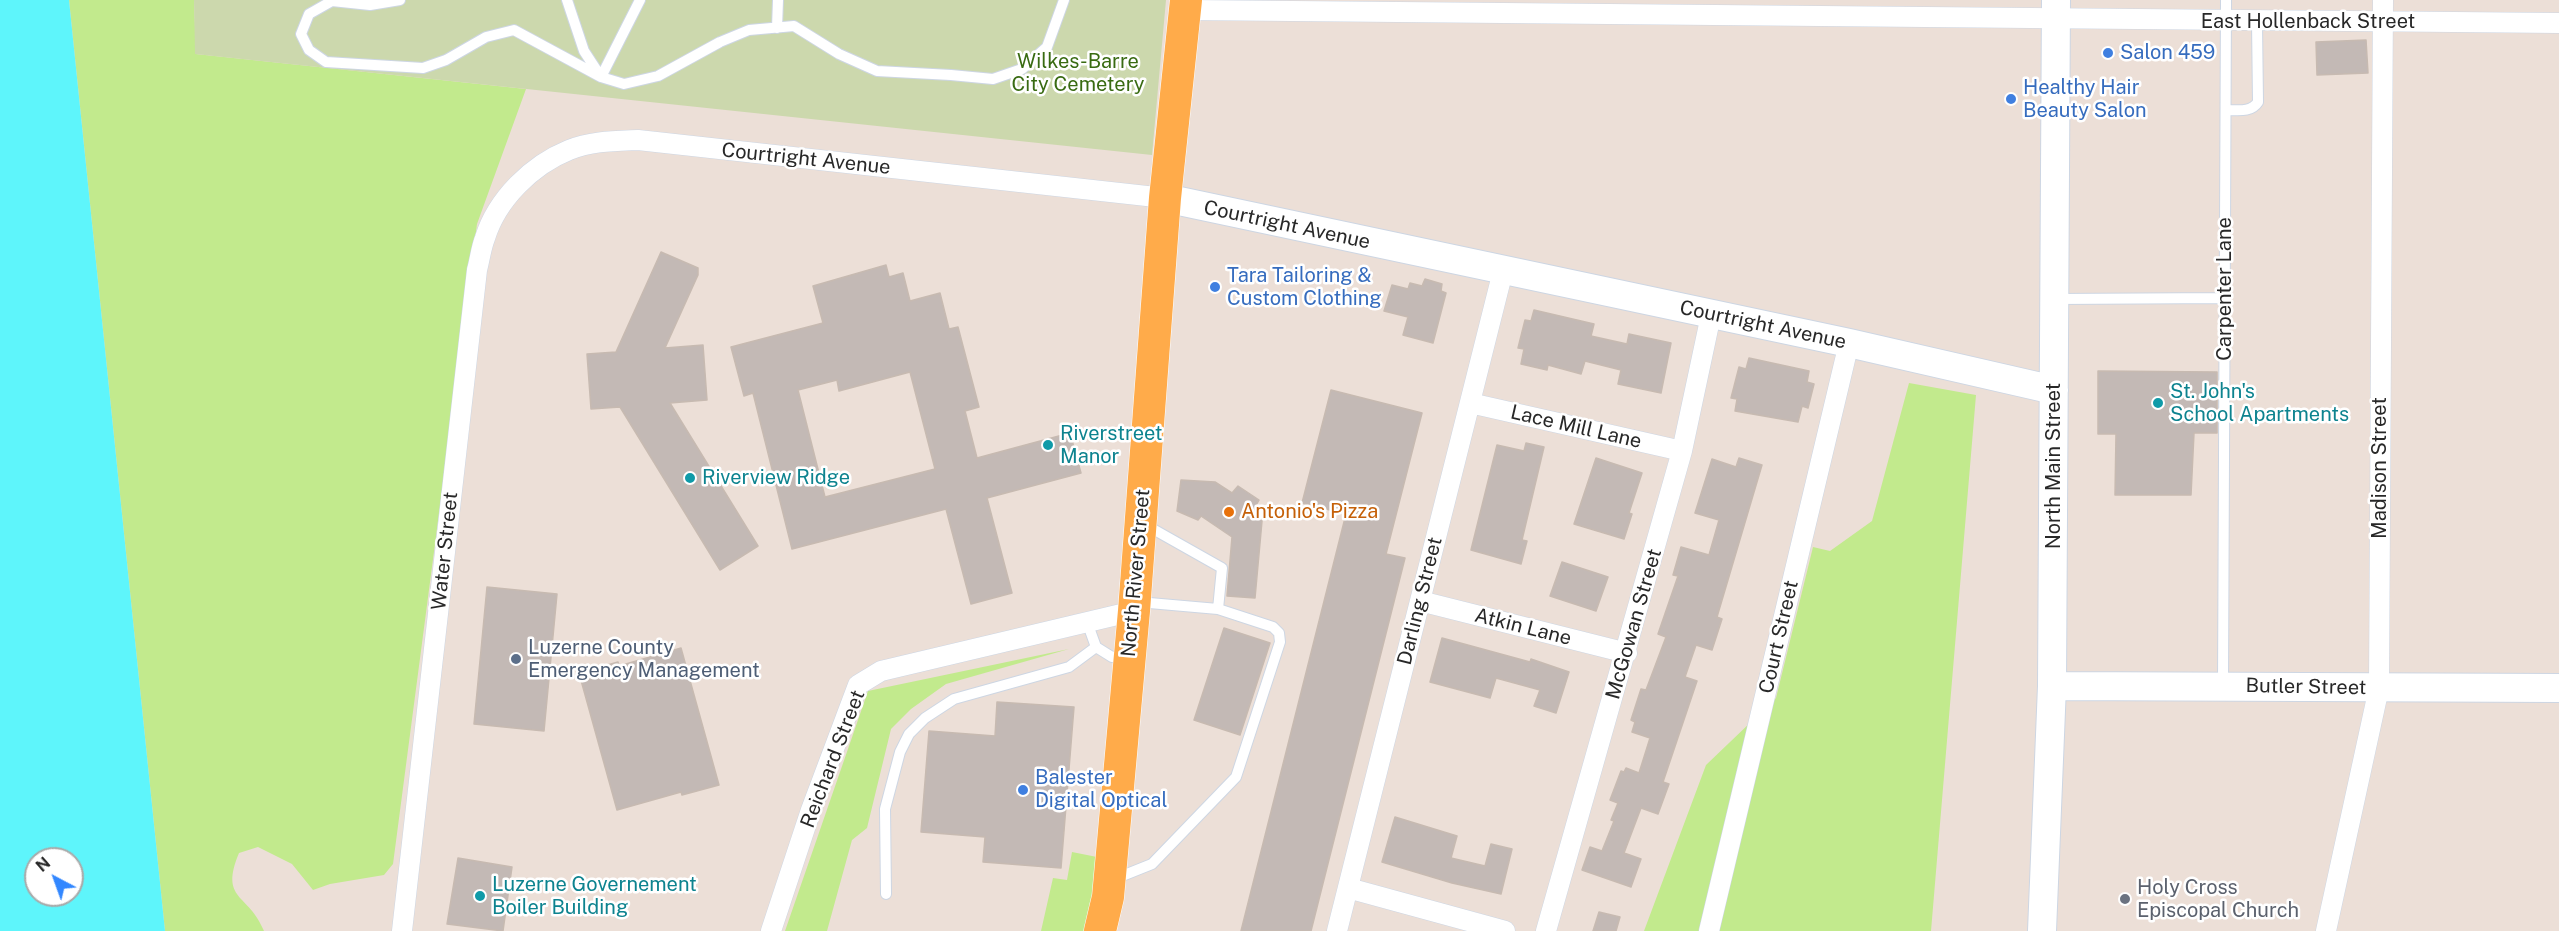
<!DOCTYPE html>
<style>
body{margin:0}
#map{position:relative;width:2559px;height:931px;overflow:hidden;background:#ecdfd7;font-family:"Public Sans",sans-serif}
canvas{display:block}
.north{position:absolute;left:24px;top:847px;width:60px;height:60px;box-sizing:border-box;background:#fff;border:2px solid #a9a9a9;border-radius:50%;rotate:319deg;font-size:16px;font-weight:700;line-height:24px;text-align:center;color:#282828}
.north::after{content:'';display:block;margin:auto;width:21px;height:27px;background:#3287ff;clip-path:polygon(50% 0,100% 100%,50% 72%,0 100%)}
</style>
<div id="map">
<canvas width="2559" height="931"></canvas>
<div class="north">N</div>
</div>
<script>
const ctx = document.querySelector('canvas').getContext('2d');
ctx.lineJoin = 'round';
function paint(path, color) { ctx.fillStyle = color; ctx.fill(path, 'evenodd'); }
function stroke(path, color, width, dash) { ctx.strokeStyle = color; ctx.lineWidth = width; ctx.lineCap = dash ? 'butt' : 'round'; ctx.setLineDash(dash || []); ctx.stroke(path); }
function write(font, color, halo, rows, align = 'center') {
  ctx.font = font + ' "Public Sans",sans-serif'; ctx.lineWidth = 5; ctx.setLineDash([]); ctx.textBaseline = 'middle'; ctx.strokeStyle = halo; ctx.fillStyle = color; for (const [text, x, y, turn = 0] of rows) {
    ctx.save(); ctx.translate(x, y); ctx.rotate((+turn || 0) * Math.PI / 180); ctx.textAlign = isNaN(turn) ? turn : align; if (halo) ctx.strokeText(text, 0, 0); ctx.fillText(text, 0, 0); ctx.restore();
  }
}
paint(new Path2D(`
 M 69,0 L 194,0 L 196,54 L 526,89 L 477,224 L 393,864 L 384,875 L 330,884 L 313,890 L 292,864 L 258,847 L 239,853 C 219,901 249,893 264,931 L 165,931 Z
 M 1909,383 L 1976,395 L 1931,931 L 1644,931 L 1706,765 L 1776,698 L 1813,547 L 1830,551 L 1872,521 Z
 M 1069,649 L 946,684 L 911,709 L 891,729 L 867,828 L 852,840 L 827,931 L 785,931 L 868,691 Z
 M 1072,852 L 1097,857 L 1096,902 L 1087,931 L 1041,931 L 1053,878 L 1067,880 Z`), '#c2ea8d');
paint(new Path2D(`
 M 194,0 L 1166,0 L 1152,155 L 195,54 Z`), '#ccd8ad');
paint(new Path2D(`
 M 0,0 L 69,0 L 165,931 L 0,931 ZM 36,859 L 72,859 L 72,895 L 36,895 Z`), '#5ef5fb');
const building = new Path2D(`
 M 2366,40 L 2368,73 L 2317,75 L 2316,42 Z
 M 661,252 L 698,268 L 698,275 L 665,348 L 703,345 L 707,400 L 670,403 L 758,546 L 720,570 L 620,407 L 591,409 L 587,354 L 616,352 Z
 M 886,265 L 889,277 L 903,273 L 910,301 L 940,293 L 949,329 L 958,327 L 979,407 L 965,411 L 977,458 L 1070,433 L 1081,473 L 987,498 L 1012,593 L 971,604 L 946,509 L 792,549 L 753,393 L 744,396 L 731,347 L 823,323 L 813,286 ZM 910,372 L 935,469 L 825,497 L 798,390 L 837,380 L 839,391 Z
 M 1425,279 L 1442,284 L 1441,291 L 1446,293 L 1433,343 L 1403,335 L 1408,317 L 1384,311 L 1392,285 L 1408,289 L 1410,283 L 1422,286 Z
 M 1534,310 L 1594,324 L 1591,336 L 1627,344 L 1629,334 L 1671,343 L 1661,393 L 1618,384 L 1621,370 L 1585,361 L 1581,374 L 1548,365 L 1547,370 L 1521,364 L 1524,349 L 1518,348 L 1525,320 L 1531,321 Z
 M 1749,358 L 1809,371 L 1807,382 L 1814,384 L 1808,408 L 1802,406 L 1798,422 L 1735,411 L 1737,399 L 1731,398 L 1739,367 L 1746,369 Z
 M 2098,371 L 2217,372 L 2217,433 L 2194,433 L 2191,495 L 2115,495 L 2116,434 L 2098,434 Z
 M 1331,390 L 1422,413 L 1386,554 L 1405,558 L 1311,931 L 1241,931 L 1346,514 L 1302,503 Z
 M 1526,443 L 1544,447 L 1522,540 L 1527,541 L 1521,564 L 1471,550 L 1497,445 L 1524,451 Z
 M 1596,458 L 1642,473 L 1629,513 L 1632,514 L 1624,539 L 1574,524 Z
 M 1739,458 L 1762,465 L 1717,617 L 1722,619 L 1712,650 L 1696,645 L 1685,677 L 1697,681 L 1663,782 L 1669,784 L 1658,814 L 1641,808 L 1624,853 L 1641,859 L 1631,887 L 1582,870 L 1590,847 L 1602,851 L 1614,821 L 1611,820 L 1618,803 L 1610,800 L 1621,771 L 1624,772 L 1626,768 L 1639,773 L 1650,738 L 1632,732 L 1635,722 L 1631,720 L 1641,689 L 1646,690 L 1666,637 L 1658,634 L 1678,576 L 1673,575 L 1681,547 L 1709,555 L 1719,520 L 1695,513 L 1712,459 L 1736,467 Z
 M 1181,480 L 1215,482 L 1232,493 L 1238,486 L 1259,500 L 1256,505 L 1263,510 L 1255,598 L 1227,596 L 1232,537 L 1201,516 L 1198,520 L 1177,511 Z
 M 1562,562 L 1608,577 L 1596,611 L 1550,596 Z
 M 487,587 L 557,594 L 544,731 L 474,724 Z
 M 1224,628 L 1270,643 L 1240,735 L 1194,720 Z
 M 1442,638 L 1530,662 L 1531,659 L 1569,672 L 1556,713 L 1534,706 L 1540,690 L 1496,678 L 1490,698 L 1430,682 Z
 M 681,648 L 719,785 L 682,795 L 681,792 L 617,810 L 579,673 L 618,662 L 619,666 Z
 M 997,702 L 1074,707 L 1061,868 L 983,862 L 985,837 L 921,832 L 929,731 L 995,736 Z
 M 1395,817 L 1457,836 L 1451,858 L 1485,866 L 1491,844 L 1512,849 L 1501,894 L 1452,883 L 1382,862 Z
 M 458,858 L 512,867 L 503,931 L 447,924 Z
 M 1599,912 L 1620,917 L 1616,931 L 1593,931 Z`);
paint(building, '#c3b9b5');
stroke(building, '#c7bab1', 1.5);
const service = new Path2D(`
 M 400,0 L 370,5 L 332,1 L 309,14 L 301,34 L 309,50 L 326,62 L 423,68 L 446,60 L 486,37 L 514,30 L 601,77 L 624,84 L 658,76 L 720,42 L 749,30 L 794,26 L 839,54 L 877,71 L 951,75 L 993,79 L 1022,69 L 1047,47 L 1064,0
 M 567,0 L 584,51 L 601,77 L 640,0
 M 777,28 L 778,0
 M 2226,110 C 2237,110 2251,113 2258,102 L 2257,22
 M 2055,299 L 2225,298
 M 1138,602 L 1218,609 L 1222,568 L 1144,524
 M 1087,622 L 1096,647 L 1112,657 L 1126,656
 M 2223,685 L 2226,0
 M 1112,880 L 1152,864 L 1236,777 L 1280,642 L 1279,633 L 1273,627 L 1218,609
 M 886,894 L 885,809 L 900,752 L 909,734 L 925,718 L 954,699 L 1069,667 L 1096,647`);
const minor = new Path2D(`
 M 1186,10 L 2559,23
 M 1470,403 L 1682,451
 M 1420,601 L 1627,653
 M 1348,888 L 1505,931
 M 402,931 L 477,270 C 480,259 481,248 485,238 C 497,199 532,165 569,150 C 591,141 615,141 638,140 L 1165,198
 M 771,931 L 811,810 L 858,685 L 881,671 L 1134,611
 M 1337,931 L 1503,271
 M 1546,931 L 1682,451 L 1711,315
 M 1709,931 L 1849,343
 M 2326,931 L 2379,688 L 2383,0`);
const secondary = new Path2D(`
 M 1165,198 L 1849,343 L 2054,390
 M 2052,686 L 2559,688
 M 2042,931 L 2052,686 L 2056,0`);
const primary = new Path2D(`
 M 1100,931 L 1108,897 L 1134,611 L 1165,198 L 1186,0`);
stroke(service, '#cdd6e3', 12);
stroke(minor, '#cdd6e3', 21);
stroke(secondary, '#cdd6e3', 30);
stroke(primary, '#fff', 33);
stroke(service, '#fff', 10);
stroke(minor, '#fff', 20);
stroke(secondary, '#fff', 28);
stroke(primary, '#ffab4a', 32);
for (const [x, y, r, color] of [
 [2108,53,6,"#3f7fe0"],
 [2011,99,6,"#3f7fe0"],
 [1215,287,6,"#3f7fe0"],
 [2158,403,6,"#0f9aa8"],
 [1048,445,6,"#0f9aa8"],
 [690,478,6,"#0f9aa8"],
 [1229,512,6,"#e8710a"],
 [516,659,6,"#5c6f8a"],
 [1023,790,6,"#3f7fe0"],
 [480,896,6,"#0f9aa8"],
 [2125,899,6,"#6b7280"]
]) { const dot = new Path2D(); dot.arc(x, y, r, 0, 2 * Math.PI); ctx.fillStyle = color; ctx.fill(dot); stroke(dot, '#fff', 2); }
write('20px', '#282828', '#fff', [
 ["East Hollenback Street",2308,22],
 ["Courtright Avenue",806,159,6],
 ["Courtright Avenue",1287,225,12],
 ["Carpenter Lane",2225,289,-90],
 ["Courtright Avenue",1763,325,12],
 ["Lace Mill Lane",1576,427,13],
 ["North Main Street",2054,466,-90],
 ["Madison Street",2380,468,-90],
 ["Water Street",445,551,-84],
 ["North River Street",1136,573,-85],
 ["Darling Street",1420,601,-76],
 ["McGowan Street",1634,624,-74],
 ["Atkin Lane",1523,627,14],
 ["Court Street",1779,637,-77],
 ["Butler Street",2306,687,1],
 ["Reichard Street",833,759,-69]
]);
write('20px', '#366cbe', '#fff', [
 ["Salon 459",2120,53],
 ["Healthy Hair",2023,88],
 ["Beauty Salon",2023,111],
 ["Tara Tailoring &",1227,276],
 ["Custom Clothing",1227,299],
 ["Balester",1035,778],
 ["Digital Optical",1035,801]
], 'left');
write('20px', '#396b12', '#fff', [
 ["Wilkes-Barre",1078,62],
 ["City Cemetery",1078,85]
]);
write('20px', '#0d838f', '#fff', [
 ["St. John's",2170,392],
 ["School Apartments",2170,415],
 ["Riverstreet",1060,434],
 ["Manor",1060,457],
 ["Riverview Ridge",702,478],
 ["Luzerne Governement",492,885],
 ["Boiler Building",492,908]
], 'left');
write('20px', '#c56008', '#fff', [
 ["Antonio's Pizza",1241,512]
], 'left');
write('20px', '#4e5e75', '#fff', [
 ["Luzerne County",528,648],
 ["Emergency Management",528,671]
], 'left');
write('20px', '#5b616d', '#fff', [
 ["Holy Cross",2137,888],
 ["Episcopal Church",2137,911]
], 'left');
</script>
